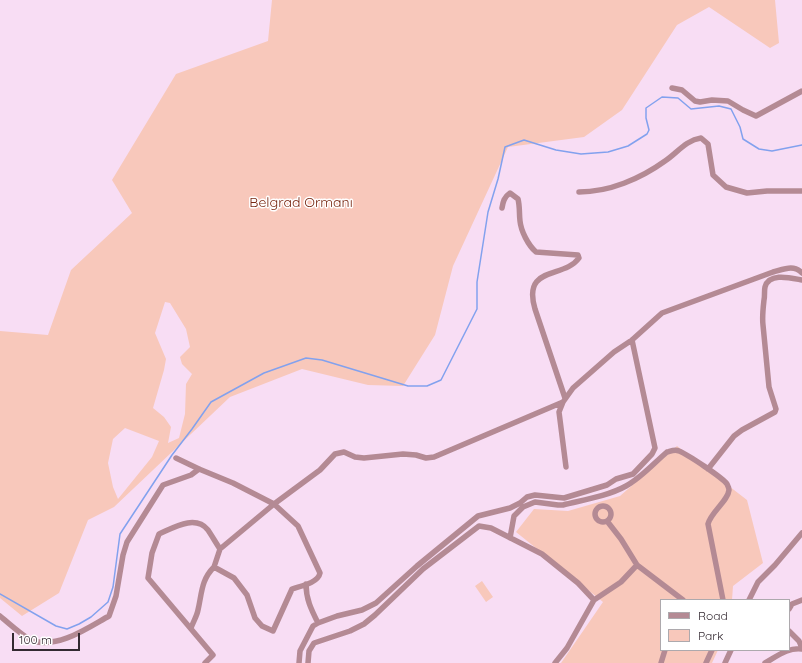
<!DOCTYPE html>
<meta charset="utf-8">
<style>
body{margin:0}
#map{position:relative;width:802px;height:663px;overflow:hidden;background:#f8ddf4;font-family:Quicksand,sans-serif}
canvas{display:block}
.legend{position:absolute;left:660px;top:599px;width:130px;height:52px;box-sizing:border-box;background:#fff;border:1px solid #ada9ad;margin:0;padding:5px 7px;list-style:none;font-size:12px;color:#332931}
.legend li{display:flex;align-items:center;gap:8px;height:20px}
.legend b{width:20px;border:1px solid #ada9ad}
.scale{position:absolute;left:12px;top:633px;width:68px;height:18px;box-sizing:border-box;border:2px solid #332931;border-top:0;padding-left:5px;font-size:12px;line-height:14px;white-space:nowrap;color:#332931;-webkit-text-stroke:3px #fff;paint-order:stroke}
</style>
<div id="map">
<canvas width="802" height="663"></canvas>
<ul class="legend">
<li><b style="height:5px;background:#b48a94"></b>Road</li>
<li><b style="height:11px;background:#f8c8bb"></b>Park</li>
</ul>
<div class="scale">100 m</div>
</div>
<script>
const ctx = document.querySelector('canvas').getContext('2d');
ctx.lineJoin = 'round';
function paint(path, color) { ctx.fillStyle = color; ctx.fill(path, 'evenodd'); }
function stroke(path, color, width, dash) { ctx.strokeStyle = color; ctx.lineWidth = width; ctx.lineCap = dash ? 'butt' : 'round'; ctx.setLineDash(dash || []); ctx.stroke(path); }
function write(font, color, halo, rows, align = 'center') {
  ctx.font = font + ' Quicksand,sans-serif'; ctx.lineWidth = 3; ctx.setLineDash([]); ctx.textBaseline = 'middle'; ctx.strokeStyle = halo; ctx.fillStyle = color; for (const [text, x, y, turn = 0] of rows) {
    ctx.save(); ctx.translate(x, y); ctx.rotate((+turn || 0) * Math.PI / 180); ctx.textAlign = isNaN(turn) ? turn : align; if (halo) ctx.strokeText(text, 0, 0); ctx.fillText(text, 0, 0); ctx.restore();
  }
}
paint(new Path2D(`
 M 272,0 L 775,0 L 779,43 L 770,48 L 709,7 L 677,25 L 622,110 L 584,137 L 508,147 L 453,266 L 435,335 L 403,386 L 368,385 L 302,369 L 230,397 L 114,507 L 88,520 L 59,593 L 22,616 L 0,598 L 0,331 L 48,335 L 71,270 L 132,213 L 112,180 L 176,74 L 268,41 ZM 165,302 L 170,303 L 186,329 L 190,347 L 180,357 L 182,364 L 192,374 L 186,384 L 185,414 L 179,438 L 168,443 L 171,427 L 164,417 L 153,408 L 164,370 L 166,359 L 155,333 ZM 125,428 L 159,441 L 152,457 L 118,499 L 113,487 L 108,463 L 113,439 Z
 M 677,446 L 747,500 L 763,563 L 733,586 L 732,600 L 661,600 L 661,650 L 718,650 L 712,663 L 561,663 L 603,602 L 516,532 L 534,509 L 568,511 L 620,496 Z
 M 482,581 L 493,597 L 486,602 L 475,586 Z`), '#f8c8bb');
stroke(new Path2D(`
 M 0,594 L 56,626 L 67,629 L 79,624 L 91,617 L 108,602 L 113,587 L 120,534 L 172,455 L 192,429 L 211,402 L 264,373 L 306,358 L 322,360 L 408,386 L 427,386 L 441,380 L 477,309 L 477,282 L 488,212 L 498,179 L 505,147 L 524,140 L 556,150 L 581,154 L 608,152 L 628,146 L 647,134 L 649,130 L 646,118 L 646,108 L 662,97 L 678,98 L 691,109 L 719,106 L 731,109 L 740,127 L 743,139 L 759,149 L 772,151 L 802,145`), '#82a1ee', 1.5);
stroke(new Path2D(`
 M 672,88 L 682,90 L 695,101 L 700,102 L 712,100 L 728,101 L 743,110 L 756,116 L 802,91
 M 579,192 C 609,192 640,179 665,161 C 677,153 686,140 701,138 L 708,144 L 713,175 L 726,187 L 747,193 L 767,191 L 802,191
 M 502,208 C 503,202 504,197 510,193 L 518,199 C 520,207 519,213 520,221 C 521,231 528,245 536,252 L 578,255 L 579,258 C 564,279 522,265 535,309 L 565,398
 M 563,402 L 559,412 L 566,467
 M 176,458 L 199,469 L 233,483 L 274,504 L 298,526 L 320,573 C 318,583 301,586 292,589 L 273,631 L 262,626 L 255,618 L 247,595 L 234,578 L 214,567 C 201,580 202,593 198,610 C 197,616 193,622 191,628
 M 708,469 L 734,436 L 742,430 L 775,412 L 776,409 L 769,387 L 763,325 C 762,317 763,309 764,300 C 765,296 764,291 765,287 C 769,272 791,278 802,280
 M595 514a8 8 0 1 1 16 0a8 8 0 1 1-16 0Z
 M 607,521 L 621,539 L 637,565 L 683,600
 M 510,538 L 514,516 L 523,507 L 535,502 L 558,505 L 563,505 C 583,500 608,496 626,486 C 641,478 654,463 667,452 C 671,451 675,449 679,451 C 687,454 723,478 727,484 C 728,486 729,488 729,490 C 728,501 711,512 708,524 L 723,600
 M 214,567 L 220,549 L 274,504 L 320,470 L 335,454 L 344,452 L 355,457 L 364,458 L 403,454 L 416,455 L 426,458 L 434,457 L 563,402 L 573,388 L 614,352 L 632,340 L 662,313 L 773,272 C 784,269 794,264 802,273
 M 306,584 C 306,599 311,609 318,623
 M 749,600 L 758,582 L 775,565 L 802,533
 M 789,609 L 792,604 L 802,600
 M 0,616 C 6,621 26,639 33,641 C 59,648 86,629 109,616 L 116,596 L 123,555 L 127,542 L 163,485 L 191,475 L 199,469
 M 789,631 L 799,641 L 802,648
 M 205,663 L 213,655 L 148,578 L 152,553 L 159,534 C 173,528 195,514 208,530 C 212,536 216,543 220,549
 M 299,663 L 300,651 L 313,626 L 318,623 L 337,616 L 362,610 L 376,603 L 417,566 L 478,516 L 510,508 L 520,503 L 527,497 L 535,495 L 564,498 L 607,485 L 616,479 L 633,474 L 652,454 L 655,448 L 632,340
 M 308,663 L 309,651 L 314,643 L 350,631 L 364,624 L 375,615 L 423,569 L 479,526 L 491,528 L 542,554 L 578,583 L 594,600
 M 555,663 L 567,648 L 594,600 L 621,582 L 637,565
 M 661,663 L 665,650
 M 706,663 L 712,650
 M 725,663 L 731,650
 M 765,663 C 776,657 788,647 802,649`), '#b48a94', 5.5);
write('14px', '#782711', '#fff', [
 ["Belgrad Ormanı",301,203]
]);
</script>
